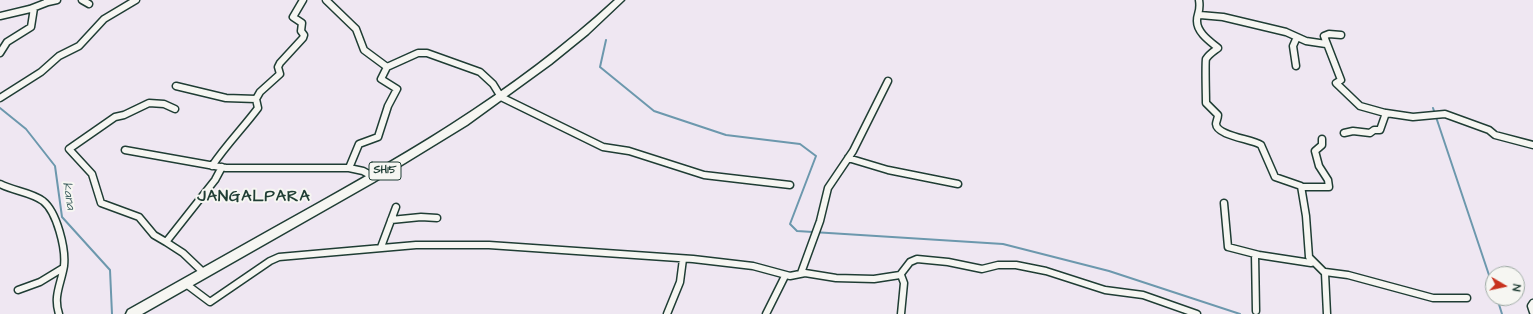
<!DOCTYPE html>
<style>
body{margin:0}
#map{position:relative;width:1533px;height:314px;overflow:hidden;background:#efe7f2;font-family:"Architects Daughter",sans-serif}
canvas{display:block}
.north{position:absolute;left:1485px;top:266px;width:40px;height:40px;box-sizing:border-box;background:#f6f6f2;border:1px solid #a0aca6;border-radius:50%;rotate:99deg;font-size:11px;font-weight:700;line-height:16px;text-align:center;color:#1f3d34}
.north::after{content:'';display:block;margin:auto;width:14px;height:18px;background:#c8321e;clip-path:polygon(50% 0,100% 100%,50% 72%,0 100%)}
</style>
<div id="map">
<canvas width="1533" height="314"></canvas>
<div class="north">N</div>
</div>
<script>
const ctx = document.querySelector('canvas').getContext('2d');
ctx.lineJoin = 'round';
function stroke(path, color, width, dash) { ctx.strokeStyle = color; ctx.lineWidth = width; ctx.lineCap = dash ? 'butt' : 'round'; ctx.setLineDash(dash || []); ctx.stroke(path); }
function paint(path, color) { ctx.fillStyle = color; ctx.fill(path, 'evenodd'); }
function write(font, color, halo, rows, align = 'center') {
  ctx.font = font + ' "Architects Daughter",sans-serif'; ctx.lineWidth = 4; ctx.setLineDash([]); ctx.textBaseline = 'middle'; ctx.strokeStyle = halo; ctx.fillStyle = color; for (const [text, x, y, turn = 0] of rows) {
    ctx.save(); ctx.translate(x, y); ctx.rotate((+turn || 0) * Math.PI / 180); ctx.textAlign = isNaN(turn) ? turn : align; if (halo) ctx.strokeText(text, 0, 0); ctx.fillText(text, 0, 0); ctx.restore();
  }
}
stroke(new Path2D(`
 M 606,40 L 600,67 L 654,111 L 726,135 L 800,144 L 816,156 L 790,224 L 797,231 L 1003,244 L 1109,271 L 1240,314
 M 0,108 L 26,129 L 55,166 L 62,217 L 110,270 L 112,314
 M 1433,108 L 1493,287
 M 1497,298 L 1502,314`), '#6c98ad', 2);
const minor = new Path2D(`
 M 47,0 L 48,2 L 57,0
 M 82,0 L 89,4
 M 326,0 L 356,29 L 364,50 L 387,67 L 418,53 L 427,53 L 480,72 L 493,84 L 501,97 L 603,147 L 629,151 L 704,175 L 790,185
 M 1199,0 C 1201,12 1197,12 1197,21 C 1197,33 1211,42 1218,48 C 1214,51 1209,54 1206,59 C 1205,62 1206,96 1206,103 L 1218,115 C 1218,118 1216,122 1216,124 C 1217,136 1252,139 1261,145 L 1275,177 L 1301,186 L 1306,216 L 1309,257 L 1325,273 L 1327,314
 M 1200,15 L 1223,17 L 1286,32 L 1306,41 L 1326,44
 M 0,16 L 30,9 L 48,2
 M 1341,35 L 1329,34 L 1324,36 L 1341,80 L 1336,83 L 1360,106 L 1385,113
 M 0,53 L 7,42 L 31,27 L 34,8
 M 1296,66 L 1293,46 L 1297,37
 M 176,86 L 226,98 L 256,99
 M 0,98 L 41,72 L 59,56 L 79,46 L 104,19 L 136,0
 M 1344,133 L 1353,131 L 1370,133 L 1374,130 L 1380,130 L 1386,113 L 1413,117 L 1445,114 L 1489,130 L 1495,135 L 1533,145
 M 125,150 L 226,168 L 349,168 L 363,171 L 374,177
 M 848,158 L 888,170 L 958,184
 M 212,166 C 226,145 243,128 258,108 L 256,99 L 260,92 L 280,74 L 278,67 L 280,63 L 303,38 L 304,35 L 301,31 L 302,23 L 293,17 L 303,0
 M 349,168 L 359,144 L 378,137 L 388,106 L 397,89 L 381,79 L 387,67
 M 0,184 C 13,191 31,192 43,201 C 57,212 66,249 64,266 C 61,284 53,296 59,314
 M 1301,187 L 1329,187 L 1328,180 L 1319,166 L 1315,151 L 1322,145 L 1322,139
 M 1224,203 L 1228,247 L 1259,255 L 1311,263
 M 391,220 L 421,217 L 437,218
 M 166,242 L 154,235 L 139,217 L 101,203 L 92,174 L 69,149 L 115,117 L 124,115 L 149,103 L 164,104 L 175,109
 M 381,247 L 396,207
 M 1255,254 L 1256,311
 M 1325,272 L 1348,275 L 1433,298 L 1467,298
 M 204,273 L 183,253 L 166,242 L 215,180 L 222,167
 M 801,273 L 820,221 L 828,188 L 853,151 L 888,81
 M 901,275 L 904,283 L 901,314
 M 186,284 L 210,302 L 270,261 L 279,257 L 416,245 L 489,245 L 693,259 L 753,266 L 790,276 L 805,273 L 836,278 L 874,279 L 900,275 L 910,262 L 917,259 L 948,262 L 982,269 L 998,265 L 1016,265 L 1046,271 L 1105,290 L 1143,295 L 1197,314
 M 18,290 L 40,282 L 63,268
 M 1533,303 L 1531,306 L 1533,312
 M 667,314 L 680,282 L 683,259
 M 766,314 L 785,276`);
const primary = new Path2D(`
 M 615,0 L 624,0 L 588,34 L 551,64 L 467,125 L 374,182 L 142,314 L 126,314 L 128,310 C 176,283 224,256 272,229 C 395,161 511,96 615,0 Z`);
stroke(minor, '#1f3d34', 9);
stroke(primary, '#1f3d34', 3);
stroke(minor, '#f6f6f2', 6);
paint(primary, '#f6f6f2');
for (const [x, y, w] of [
 [385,171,32]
]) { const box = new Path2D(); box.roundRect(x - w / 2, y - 9, w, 18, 3); ctx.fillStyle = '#f6f6f2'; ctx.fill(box); stroke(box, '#1f3d34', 1); }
write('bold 11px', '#1f3d34', null, [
 ["SH15",385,171]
]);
write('italic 13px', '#395b5c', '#f6f6f2', [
 ["kana",68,196,81]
]);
ctx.letterSpacing = '1px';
write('bold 16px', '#1f3d34', '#f6f6f2', [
 ["JANGALPARA",254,198]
]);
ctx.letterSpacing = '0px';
</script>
